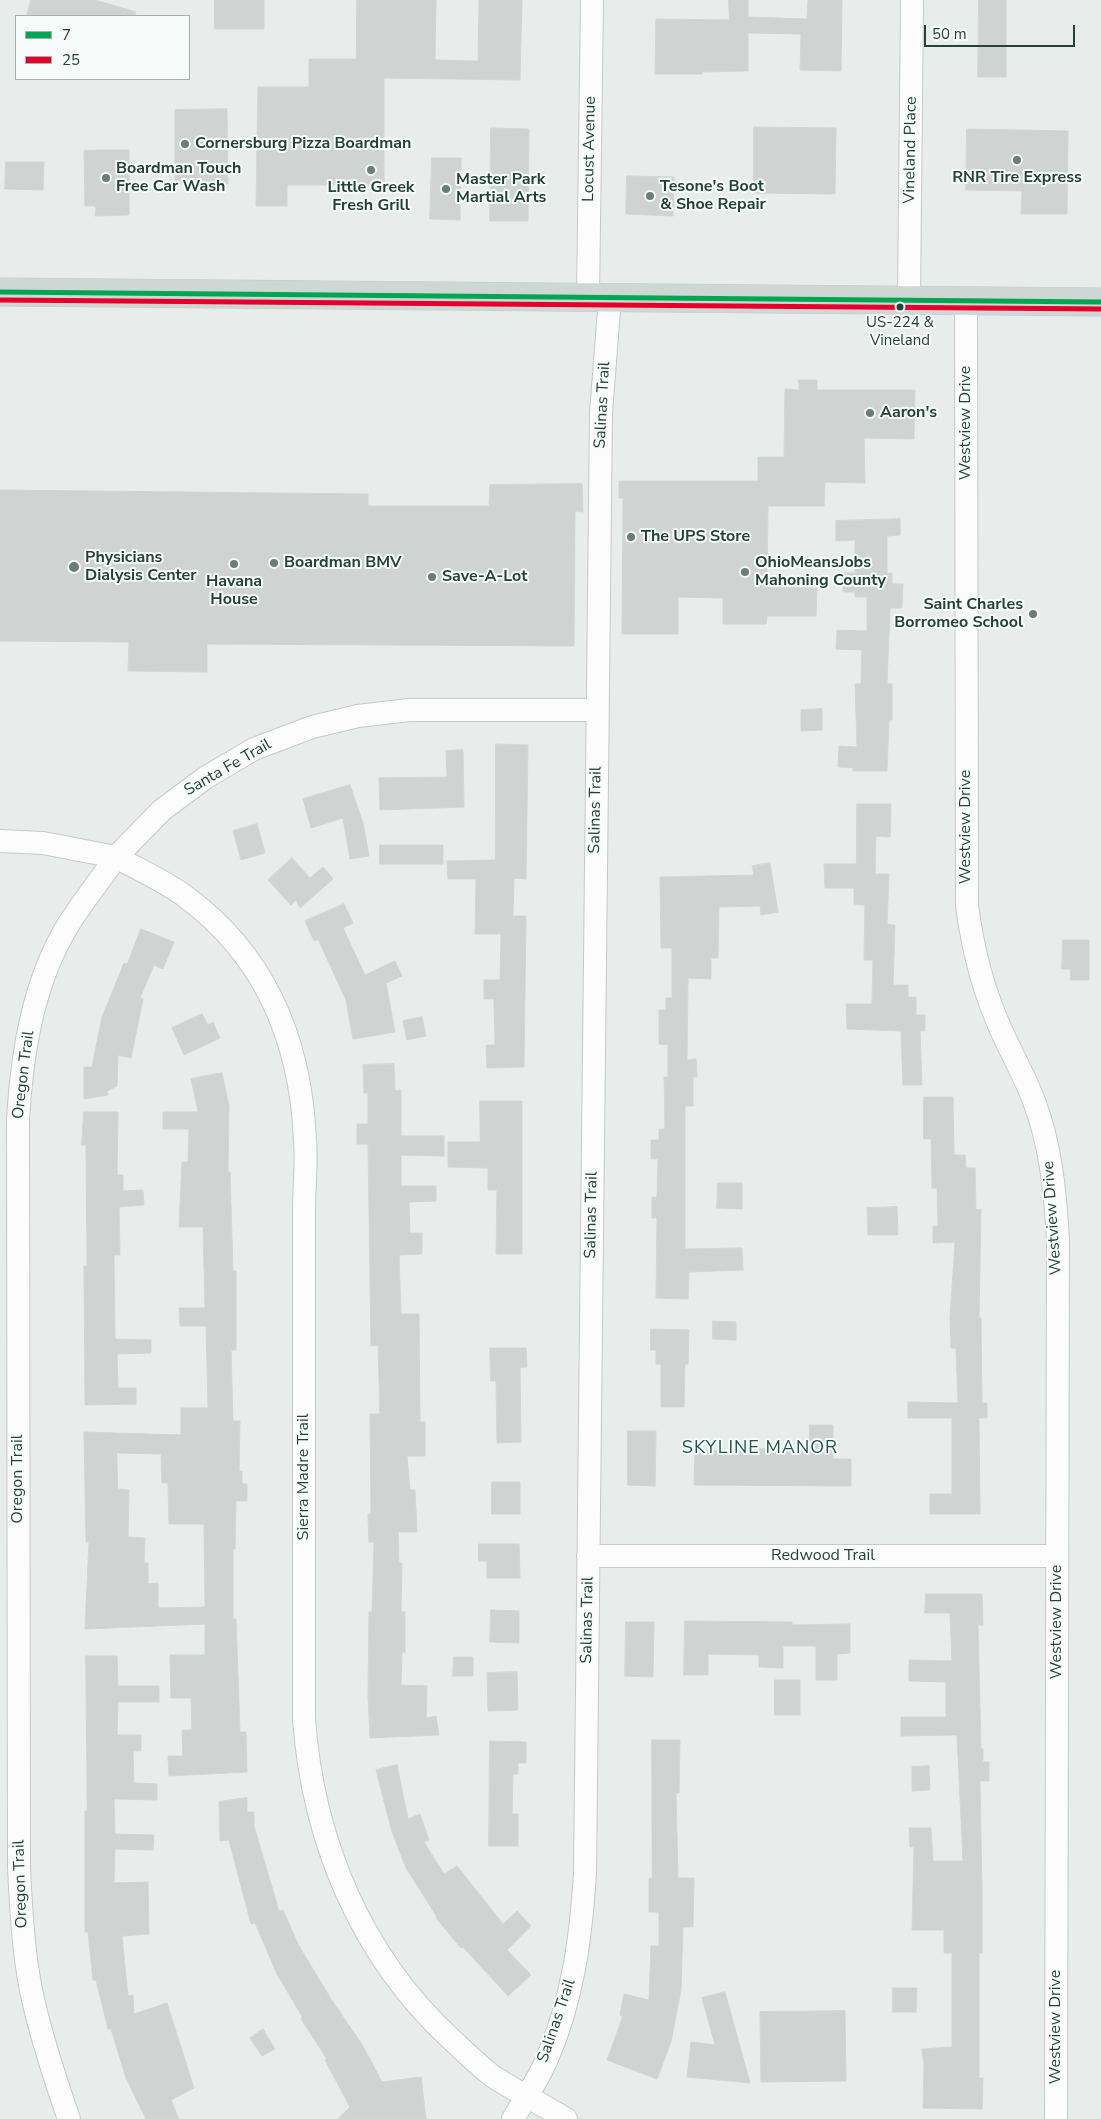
<!DOCTYPE html>
<style>
body{margin:0}
#map{position:relative;width:1101px;height:2119px;overflow:hidden;background:#e8edeb;font-family:"Nunito Sans",sans-serif}
canvas{display:block}
.legend{position:absolute;left:15px;top:15px;width:175px;height:65px;box-sizing:border-box;background:#f7fbf9;border:1px solid #a3b1ad;margin:0;padding:6px 9px;list-style:none;font-size:15px;color:#24423a}
.legend li{display:flex;align-items:center;gap:10px;height:25px}
.legend b{width:25px;border:1px solid #a3b1ad}
.scale{position:absolute;left:924px;top:25px;width:151px;height:22px;box-sizing:border-box;border:2px solid #24423a;border-top:0;padding-left:6px;font-size:15px;line-height:18px;white-space:nowrap;color:#24423a;-webkit-text-stroke:4px #f7fbf9;paint-order:stroke}
</style>
<div id="map">
<canvas width="1101" height="2119"></canvas>
<ul class="legend">
<li><b style="height:6px;background:#00a651"></b>7</li>
<li><b style="height:6px;background:#e4002b"></b>25</li>
</ul>
<div class="scale">50 m</div>
</div>
<script>
const ctx = document.querySelector('canvas').getContext('2d');
ctx.lineJoin = 'round';
function paint(path, color) { ctx.fillStyle = color; ctx.fill(path, 'evenodd'); }
function stroke(path, color, width, dash) { ctx.strokeStyle = color; ctx.lineWidth = width; ctx.lineCap = dash ? 'butt' : 'round'; ctx.setLineDash(dash || []); ctx.stroke(path); }
function write(font, color, halo, rows, align = 'center') {
  ctx.font = font + ' "Nunito Sans",sans-serif'; ctx.lineWidth = 4; ctx.setLineDash([]); ctx.textBaseline = 'middle'; ctx.strokeStyle = halo; ctx.fillStyle = color; for (const [text, x, y, turn = 0] of rows) {
    ctx.save(); ctx.translate(x, y); ctx.rotate((+turn || 0) * Math.PI / 180); ctx.textAlign = isNaN(turn) ? turn : align; if (halo) ctx.strokeText(text, 0, 0); ctx.fillText(text, 0, 0); ctx.restore();
  }
}
const building = new Path2D(`
 M 31,0 L 95,0 L 136,12 L 135,16 L 27,16 Z
 M 215,0 L 264,0 L 264,29 L 215,29 Z
 M 357,0 L 436,0 L 435,60 L 478,61 L 479,0 L 522,0 L 520,80 L 384,78 L 384,185 L 287,185 L 287,206 L 256,206 L 258,87 L 309,87 L 309,59 L 356,59 Z
 M 729,0 L 748,0 L 748,17 L 807,19 L 808,0 L 842,0 L 841,71 L 800,70 L 801,34 L 748,33 L 748,71 L 702,72 L 702,74 L 655,74 L 656,19 L 729,20 Z
 M 979,0 L 1006,0 L 1006,77 L 978,77 Z
 M 227,109 L 228,184 L 175,184 L 175,110 Z
 M 754,127 L 836,128 L 835,194 L 754,193 Z
 M 491,128 L 529,129 L 528,221 L 490,221 Z
 M 967,129 L 1068,131 L 1067,214 L 1021,214 L 1022,191 L 966,190 Z
 M 102,150 L 129,150 L 129,215 L 95,216 L 96,206 L 85,206 L 84,151 Z
 M 432,158 L 461,158 L 460,220 L 430,219 Z
 M 6,162 L 44,162 L 43,190 L 5,189 Z
 M 627,176 L 674,177 L 673,216 L 626,214 Z
 M 799,380 L 817,380 L 817,390 L 915,390 L 914,439 L 864,438 L 865,483 L 825,482 L 824,506 L 768,506 L 767,587 L 817,588 L 816,616 L 767,616 L 766,624 L 723,624 L 723,598 L 678,597 L 678,634 L 622,634 L 623,498 L 619,498 L 619,481 L 758,481 L 758,457 L 784,457 L 785,389 L 799,390 Z
 M 582,484 L 583,512 L 575,511 L 574,646 L 207,644 L 207,672 L 128,671 L 129,642 L 0,641 L 0,490 L 368,494 L 368,506 L 489,506 L 490,485 Z
 M 900,519 L 900,535 L 887,536 L 887,573 L 892,573 L 892,584 L 903,584 L 902,608 L 890,608 L 887,684 L 892,684 L 892,720 L 889,720 L 887,771 L 853,771 L 853,768 L 838,767 L 839,746 L 857,747 L 855,684 L 861,684 L 862,650 L 836,649 L 837,630 L 867,631 L 867,597 L 855,597 L 855,592 L 843,592 L 843,573 L 855,573 L 855,540 L 836,541 L 836,521 Z
 M 822,709 L 822,730 L 801,731 L 801,710 Z
 M 496,744 L 528,745 L 526,879 L 514,878 L 513,916 L 526,916 L 524,1067 L 487,1068 L 486,1045 L 495,1045 L 494,999 L 484,999 L 484,980 L 500,980 L 501,934 L 475,934 L 476,879 L 448,879 L 447,861 L 495,860 Z
 M 463,750 L 464,807 L 380,810 L 379,778 L 447,777 L 446,751 Z
 M 350,785 L 363,823 L 369,856 L 350,859 L 343,818 L 311,828 L 303,799 Z
 M 857,804 L 891,804 L 890,837 L 876,836 L 875,874 L 889,874 L 887,924 L 895,925 L 893,985 L 908,985 L 908,997 L 916,997 L 916,1015 L 925,1015 L 925,1031 L 920,1031 L 922,1085 L 903,1085 L 901,1031 L 847,1029 L 846,1004 L 872,1004 L 873,960 L 864,960 L 865,905 L 854,904 L 854,888 L 825,888 L 824,864 L 856,864 Z
 M 257,824 L 265,853 L 241,860 L 233,831 Z
 M 380,845 L 443,845 L 443,864 L 380,864 Z
 M 292,858 L 310,878 L 323,867 L 333,879 L 300,908 L 296,900 L 291,905 L 268,880 Z
 M 770,863 L 778,912 L 761,915 L 760,906 L 719,907 L 718,958 L 711,958 L 711,979 L 688,978 L 687,1060 L 696,1059 L 697,1077 L 693,1077 L 693,1106 L 685,1106 L 685,1249 L 742,1248 L 743,1270 L 689,1272 L 688,1299 L 656,1298 L 657,1218 L 652,1218 L 652,1197 L 657,1197 L 658,1159 L 651,1159 L 651,1140 L 659,1140 L 659,1129 L 665,1129 L 664,1077 L 668,1077 L 668,1045 L 659,1044 L 659,1010 L 666,1010 L 666,998 L 672,998 L 672,948 L 661,948 L 660,877 L 754,875 L 752,866 Z
 M 344,904 L 353,923 L 343,928 L 365,975 L 395,961 L 402,976 L 386,983 L 395,1032 L 353,1039 L 346,1000 L 318,939 L 314,941 L 305,921 Z
 M 141,929 L 174,942 L 163,969 L 154,965 L 140,998 L 143,999 L 131,1058 L 118,1055 L 117,1086 L 107,1091 L 108,1095 L 84,1099 L 84,1067 L 92,1067 L 102,1017 L 124,963 L 127,964 Z
 M 1063,940 L 1089,940 L 1089,980 L 1070,980 L 1071,969 L 1062,969 Z
 M 202,1014 L 208,1025 L 213,1022 L 220,1038 L 184,1055 L 172,1028 Z
 M 422,1017 L 426,1036 L 407,1040 L 403,1021 Z
 M 394,1064 L 395,1091 L 401,1090 L 401,1136 L 444,1136 L 444,1156 L 401,1155 L 401,1186 L 436,1186 L 436,1201 L 409,1202 L 410,1233 L 422,1233 L 422,1254 L 399,1255 L 401,1314 L 419,1314 L 420,1422 L 425,1422 L 425,1456 L 407,1456 L 410,1490 L 415,1490 L 417,1532 L 398,1532 L 399,1563 L 402,1563 L 401,1612 L 405,1612 L 405,1652 L 402,1652 L 401,1685 L 427,1686 L 426,1718 L 436,1716 L 439,1735 L 370,1738 L 368,1696 L 369,1612 L 372,1612 L 374,1542 L 369,1542 L 368,1514 L 371,1514 L 370,1414 L 380,1414 L 378,1345 L 371,1346 L 368,1144 L 357,1144 L 357,1124 L 368,1124 L 368,1093 L 364,1093 L 363,1065 Z
 M 222,1073 L 229,1106 L 228,1172 L 230,1172 L 233,1271 L 236,1271 L 236,1350 L 231,1350 L 233,1421 L 240,1421 L 239,1471 L 242,1471 L 242,1484 L 247,1484 L 247,1501 L 236,1501 L 235,1549 L 233,1549 L 233,1619 L 236,1619 L 240,1732 L 246,1732 L 247,1772 L 169,1776 L 168,1756 L 183,1756 L 182,1730 L 192,1730 L 191,1698 L 171,1698 L 170,1655 L 205,1655 L 205,1624 L 85,1629 L 89,1542 L 86,1542 L 84,1432 L 181,1435 L 181,1408 L 208,1408 L 206,1326 L 180,1326 L 179,1308 L 205,1308 L 203,1227 L 179,1227 L 182,1162 L 188,1162 L 189,1129 L 163,1129 L 163,1112 L 198,1112 L 191,1079 ZM 117,1453 L 161,1454 L 162,1483 L 168,1483 L 169,1524 L 204,1524 L 205,1607 L 158,1608 L 158,1583 L 148,1584 L 148,1563 L 144,1563 L 145,1538 L 128,1537 L 129,1490 L 118,1489 Z
 M 924,1097 L 953,1097 L 954,1155 L 965,1155 L 966,1168 L 975,1168 L 976,1210 L 981,1209 L 979,1318 L 981,1318 L 982,1403 L 987,1403 L 987,1418 L 979,1418 L 980,1514 L 930,1514 L 930,1494 L 952,1494 L 952,1418 L 908,1418 L 908,1402 L 958,1403 L 956,1348 L 951,1348 L 950,1318 L 955,1242 L 933,1243 L 933,1226 L 938,1226 L 937,1188 L 932,1188 L 931,1139 L 924,1139 Z
 M 480,1101 L 522,1101 L 522,1254 L 496,1254 L 497,1190 L 488,1190 L 488,1168 L 448,1167 L 448,1142 L 480,1142 Z
 M 84,1112 L 118,1112 L 117,1175 L 123,1175 L 123,1191 L 143,1190 L 144,1205 L 119,1207 L 120,1255 L 114,1255 L 115,1339 L 151,1340 L 151,1353 L 117,1354 L 118,1388 L 136,1388 L 136,1404 L 85,1405 L 84,1266 L 87,1266 L 86,1145 L 82,1145 Z
 M 718,1183 L 742,1183 L 742,1209 L 717,1208 Z
 M 897,1207 L 898,1235 L 868,1235 L 867,1208 Z
 M 713,1321 L 736,1322 L 736,1340 L 713,1339 Z
 M 651,1329 L 689,1330 L 688,1364 L 685,1364 L 684,1407 L 661,1407 L 661,1364 L 656,1364 L 656,1350 L 651,1350 Z
 M 490,1348 L 526,1348 L 527,1367 L 520,1368 L 521,1442 L 497,1443 L 496,1381 L 491,1381 Z
 M 810,1425 L 833,1425 L 833,1459 L 851,1459 L 851,1486 L 694,1485 L 695,1450 L 750,1451 L 750,1449 L 809,1448 Z
 M 628,1431 L 656,1431 L 655,1486 L 628,1485 Z
 M 492,1482 L 520,1482 L 520,1514 L 492,1514 Z
 M 479,1544 L 519,1544 L 520,1578 L 487,1578 L 487,1561 L 479,1561 Z
 M 926,1594 L 982,1594 L 983,1625 L 978,1625 L 981,1749 L 983,1749 L 983,1762 L 989,1762 L 989,1781 L 980,1781 L 982,1891 L 982,1953 L 979,1953 L 979,2078 L 983,2078 L 982,2109 L 923,2108 L 924,2067 L 922,2049 L 952,2047 L 952,1953 L 944,1953 L 944,1930 L 912,1930 L 914,1847 L 910,1847 L 909,1828 L 931,1828 L 933,1861 L 963,1861 L 957,1735 L 901,1736 L 901,1717 L 946,1717 L 946,1682 L 909,1681 L 909,1660 L 952,1661 L 950,1613 L 925,1613 Z
 M 491,1610 L 519,1611 L 519,1643 L 490,1642 Z
 M 685,1621 L 792,1622 L 792,1625 L 850,1624 L 850,1653 L 837,1654 L 837,1680 L 816,1680 L 816,1646 L 783,1646 L 783,1668 L 759,1667 L 759,1655 L 708,1654 L 708,1675 L 684,1675 Z
 M 626,1622 L 654,1622 L 653,1677 L 625,1676 Z
 M 86,1656 L 117,1656 L 118,1686 L 159,1686 L 159,1702 L 118,1702 L 117,1735 L 141,1735 L 141,1751 L 133,1751 L 134,1783 L 157,1784 L 157,1800 L 114,1799 L 115,1834 L 154,1835 L 153,1850 L 115,1849 L 114,1883 L 148,1882 L 149,1934 L 122,1936 L 128,1996 L 133,1995 L 134,2014 L 167,2003 L 194,2088 L 171,2100 L 179,2119 L 146,2119 L 126,2078 L 111,2029 L 108,2029 L 96,1980 L 93,1980 L 88,1932 L 85,1932 L 85,1811 L 87,1811 Z
 M 454,1657 L 473,1657 L 473,1676 L 453,1676 Z
 M 517,1672 L 518,1710 L 488,1711 L 487,1673 Z
 M 775,1680 L 800,1680 L 800,1715 L 775,1715 Z
 M 652,1740 L 680,1740 L 679,1793 L 676,1793 L 678,1878 L 694,1878 L 693,1927 L 683,1927 L 681,1990 L 671,2042 L 657,2079 L 607,2060 L 623,2016 L 620,2015 L 624,1994 L 649,2000 L 651,1946 L 659,1946 L 659,1912 L 649,1912 L 649,1878 L 652,1878 Z
 M 490,1741 L 526,1742 L 526,1763 L 518,1763 L 518,1774 L 513,1774 L 512,1814 L 518,1814 L 518,1846 L 489,1846 Z
 M 397,1765 L 408,1819 L 420,1814 L 429,1840 L 424,1842 L 444,1874 L 457,1866 L 503,1924 L 517,1911 L 531,1926 L 507,1950 L 531,1975 L 508,1996 L 463,1947 L 461,1948 L 436,1918 L 437,1917 L 406,1868 L 392,1832 L 376,1770 Z
 M 929,1766 L 930,1790 L 912,1791 L 912,1767 Z
 M 247,1798 L 247,1812 L 254,1812 L 254,1826 L 279,1911 L 283,1910 L 299,1946 L 331,1999 L 363,2046 L 382,2082 L 421,2077 L 426,2119 L 338,2119 L 350,2107 L 325,2060 L 327,2059 L 301,2019 L 303,2018 L 277,1974 L 255,1923 L 251,1924 L 229,1840 L 220,1841 L 219,1802 Z
 M 893,1988 L 917,1988 L 916,2012 L 893,2012 Z
 M 725,1992 L 750,2083 L 687,2077 L 691,2042 L 715,2045 L 702,1998 Z
 M 845,2011 L 846,2081 L 761,2082 L 760,2012 Z
 M 263,2029 L 275,2049 L 262,2056 L 250,2038 Z`);
paint(building, '#cfd4d2');
stroke(building, '#d1d6d4', 1);
const minor = new Path2D(`
 M 588,297 L 592,0
 M 909,300 L 912,0
 M 966,301 L 967,905 C 972,944 981,982 996,1018 C 1007,1046 1023,1072 1034,1101 C 1051,1146 1055,1191 1058,1239 L 1056,2119
 M 0,841 L 43,843 L 116,857 L 162,810 L 205,778 L 254,749 L 312,727 L 358,716 L 409,710 L 597,710
 M 588,1556 L 1057,1556
 M 69,2119 C 54,2076 40,2034 31,1990 C 23,1949 21,1908 19,1867 L 18,1120 C 22,1053 33,980 70,922 C 84,900 101,879 116,857 C 139,870 165,881 186,897 C 267,957 301,1042 305,1141 C 307,1163 304,1187 304,1209 L 304,1719 C 313,1841 361,1956 451,2039 C 465,2052 479,2066 494,2077 C 517,2092 543,2105 566,2119
 M 513,2119 C 524,2100 538,2080 547,2059 C 573,1999 581,1937 585,1873 L 601,413 L 610,297`);
const major = new Path2D(`
 M 0,292 L 1101,302`);
stroke(minor, '#c5cac8', 24);
stroke(major, '#c3ccc9', 29);
stroke(minor, '#fcfcfc', 22);
stroke(major, '#cfd7d5', 28);
stroke(new Path2D(`
 M 0,292 L 1101,302`), '#00a651', 5);
stroke(new Path2D(`
 M 0,300 L 1101,309`), '#e4002b', 5);
for (const [x, y, r, color] of [
 [185,144,5,"#697e78"],
 [1017,160,5,"#697e78"],
 [371,170,5,"#697e78"],
 [106,178,5,"#697e78"],
 [446,189,5,"#697e78"],
 [650,196,5,"#697e78"],
 [900,307,4.5,"#24423a"],
 [870,413,5,"#697e78"],
 [631,537,5,"#697e78"],
 [274,563,5,"#697e78"],
 [234,564,5,"#697e78"],
 [74,567,6,"#697e78"],
 [745,572,5,"#697e78"],
 [432,577,5,"#697e78"],
 [1033,614,5,"#697e78"]
]) { const dot = new Path2D(); dot.arc(x, y, r, 0, 2 * Math.PI); ctx.fillStyle = color; ctx.fill(dot); stroke(dot, '#f7fbf9', 2); }
write('15px', '#24423a', '#f7fbf9', [
 ["US-224 &",900,323],
 ["Vineland",900,341]
]);
write('bold 16px', '#24423a', '#f7fbf9', [
 ["Cornersburg Pizza Boardman",195,144],
 ["Boardman Touch",116,169],
 ["Free Car Wash",116,187],
 ["RNR Tire Express",1017,178,"center"],
 ["Master Park",456,180],
 ["Martial Arts",456,198],
 ["Tesone's Boot",660,187],
 ["& Shoe Repair",660,205],
 ["Little Greek",371,188,"center"],
 ["Fresh Grill",371,206,"center"],
 ["Aaron's",880,413],
 ["The UPS Store",641,537],
 ["Physicians",85,558],
 ["Dialysis Center",85,576],
 ["Boardman BMV",284,563],
 ["OhioMeansJobs",755,563],
 ["Mahoning County",755,581],
 ["Save-A-Lot",442,577],
 ["Havana",234,582,"center"],
 ["House",234,600,"center"],
 ["Saint Charles",1023,605,"right"],
 ["Borromeo School",1023,623,"right"]
], 'left');
write('16px', '#24423a', '#f7fbf9', [
 ["Locust Avenue",590,149,-89],
 ["Vineland Place",911,150,-89],
 ["Salinas Trail",603,405,-87],
 ["Westview Drive",966,423,-90],
 ["Santa Fe Trail",228,768,-30],
 ["Salinas Trail",596,810,-89],
 ["Westview Drive",966,827,-90],
 ["Oregon Trail",24,1075,-83],
 ["Salinas Trail",592,1215,-89],
 ["Westview Drive",1053,1218,-94],
 ["Sierra Madre Trail",304,1477,-90],
 ["Oregon Trail",18,1479,-90],
 ["Redwood Trail",823,1556],
 ["Salinas Trail",588,1620,-89],
 ["Westview Drive",1057,1622,-90],
 ["Oregon Trail",21,1884,-92],
 ["Salinas Trail",557,2021,-71],
 ["Westview Drive",1056,2027,-90]
]);
ctx.letterSpacing = '1px';
write('18px', '#1f5548', '#f7fbf9', [
 ["SKYLINE MANOR",760,1449]
]);
ctx.letterSpacing = '0px';
</script>
